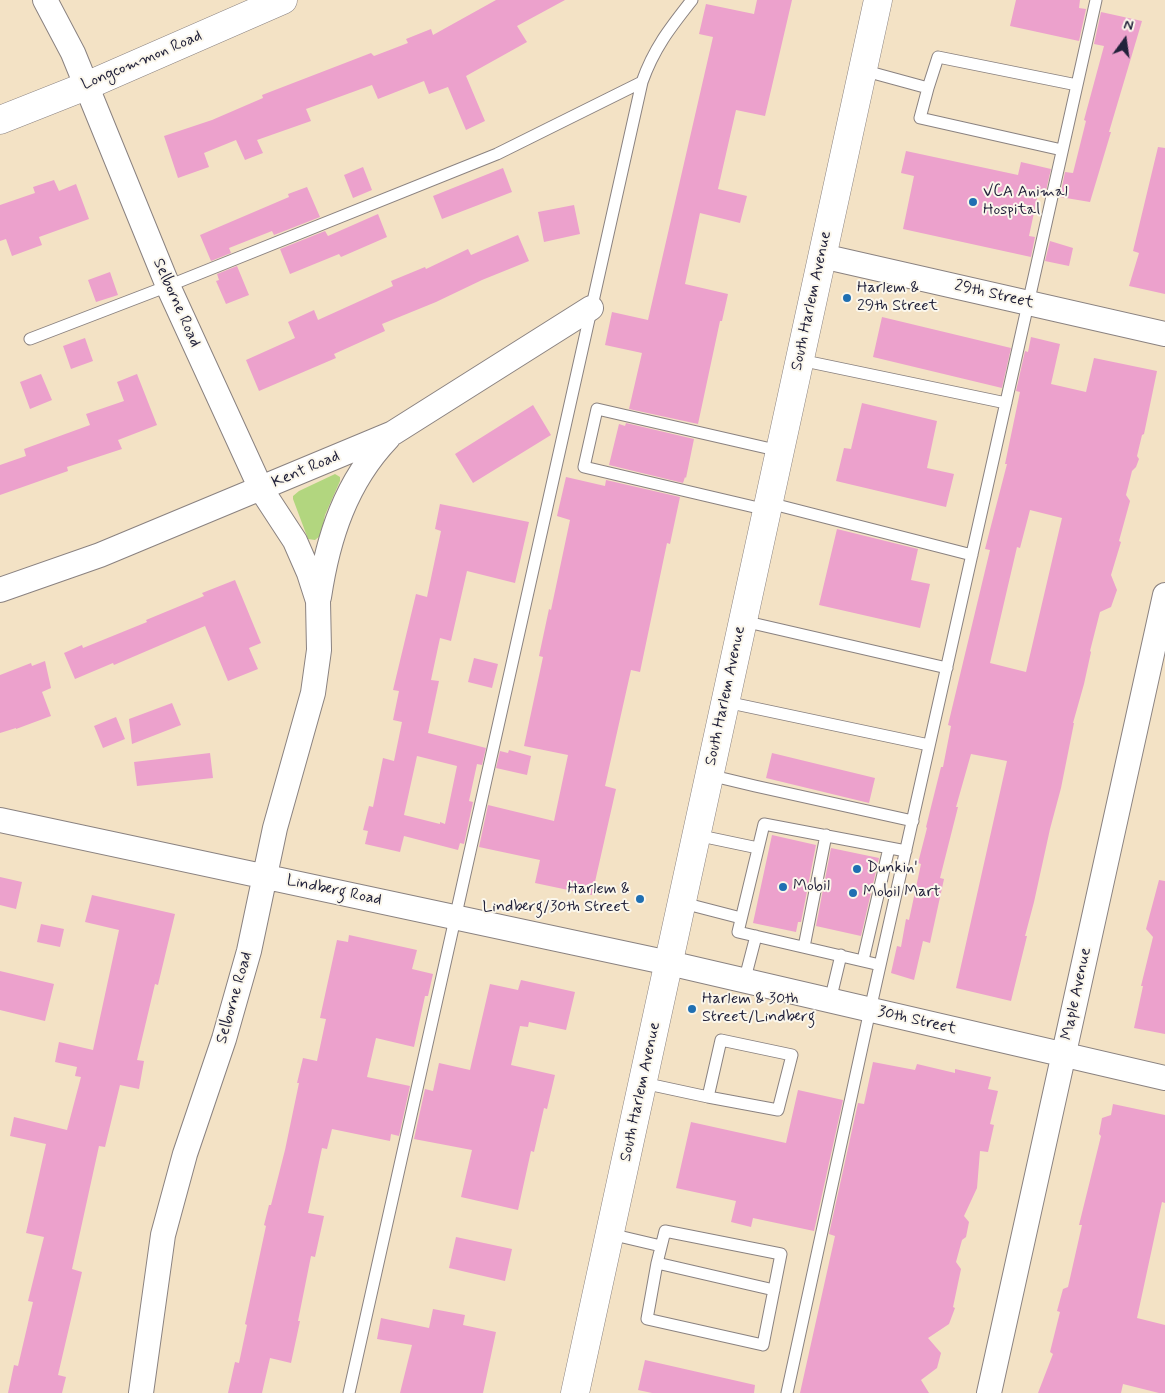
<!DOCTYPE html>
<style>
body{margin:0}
#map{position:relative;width:1165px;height:1393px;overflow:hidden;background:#f3e2c5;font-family:Mynerve,sans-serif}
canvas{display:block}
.north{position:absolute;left:1100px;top:15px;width:50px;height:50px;-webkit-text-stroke:4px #fbf7ec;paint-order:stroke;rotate:14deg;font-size:14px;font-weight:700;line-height:20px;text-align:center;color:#22223b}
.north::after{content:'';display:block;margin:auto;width:18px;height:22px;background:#22223b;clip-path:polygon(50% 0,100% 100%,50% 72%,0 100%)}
</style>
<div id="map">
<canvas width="1165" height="1393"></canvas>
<div class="north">N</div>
</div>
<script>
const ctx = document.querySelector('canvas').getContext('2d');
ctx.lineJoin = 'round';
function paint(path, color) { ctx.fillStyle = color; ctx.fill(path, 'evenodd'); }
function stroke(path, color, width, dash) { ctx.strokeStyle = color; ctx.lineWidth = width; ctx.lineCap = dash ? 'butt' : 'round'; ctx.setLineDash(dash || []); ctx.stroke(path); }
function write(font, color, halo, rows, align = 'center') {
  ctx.font = font + ' Mynerve,sans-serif'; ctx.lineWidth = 4; ctx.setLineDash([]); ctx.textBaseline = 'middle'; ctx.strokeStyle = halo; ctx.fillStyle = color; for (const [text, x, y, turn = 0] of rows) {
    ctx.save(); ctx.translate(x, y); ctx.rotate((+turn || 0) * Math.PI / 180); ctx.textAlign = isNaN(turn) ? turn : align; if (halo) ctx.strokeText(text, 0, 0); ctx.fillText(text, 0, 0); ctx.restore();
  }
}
paint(new Path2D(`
 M 335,474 L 340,477 L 340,481 L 325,515 L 322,531 L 320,536 L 315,540 L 308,539 L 293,499 L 293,496 L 299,491 Z`), '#b2d67f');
paint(new Path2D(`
 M 496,0 L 565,0 L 517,26 L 527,42 L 466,76 L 485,121 L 466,130 L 448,87 L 429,94 L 424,81 L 378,99 L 372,85 L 306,109 L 311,121 L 257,140 L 263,153 L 245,160 L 236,140 L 204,153 L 209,167 L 178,178 L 164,136 L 212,120 L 263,98 L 262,95 L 371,53 L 374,56 L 408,43 L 406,39 L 431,29 L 433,35 Z
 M 757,0 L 792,0 L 765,116 L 736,110 L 718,189 L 747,196 L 740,223 L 700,213 L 685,284 L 728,294 L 722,321 L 720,321 L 698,424 L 629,409 L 642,353 L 605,345 L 612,312 L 648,320 L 713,37 L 699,34 L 706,4 L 754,14 Z
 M 1016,0 L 1080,0 L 1079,8 L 1086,9 L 1079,41 L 1010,26 Z
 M 1101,12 L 1142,21 L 1109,132 L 1111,132 L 1090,202 L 1060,197 L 1065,172 L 1073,173 L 1086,121 L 1084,120 L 1104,46 L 1094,44 Z
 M 1158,147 L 1165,148 L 1165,294 L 1129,286 L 1139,253 L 1133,251 Z
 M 906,151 L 1018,175 L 1021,162 L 1051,169 L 1045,195 L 1038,194 L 1029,236 L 1035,237 L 1031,257 L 903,229 L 914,176 L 901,173 Z
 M 363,167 L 372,190 L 353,198 L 344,175 Z
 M 503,168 L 512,192 L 442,219 L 433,196 Z
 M 54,180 L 59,191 L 76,184 L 89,219 L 39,237 L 42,245 L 12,256 L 6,239 L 0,241 L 0,205 L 35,193 L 33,187 Z
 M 307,187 L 320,217 L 274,235 L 272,231 L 229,248 L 231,253 L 211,261 L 200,235 L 289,197 L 288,194 Z
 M 574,205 L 580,234 L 544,242 L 538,212 Z
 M 378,214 L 387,237 L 341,257 L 339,254 L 290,274 L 280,249 L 325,231 L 328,236 Z
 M 518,235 L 529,261 L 482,280 L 436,302 L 382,324 L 385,331 L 334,354 L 336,358 L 259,391 L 246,360 L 295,338 L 288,322 L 314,310 L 318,320 L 393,286 L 391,281 L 425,267 L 426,269 L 468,249 L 471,255 Z
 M 1050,241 L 1073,248 L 1069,266 L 1045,261 Z
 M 237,266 L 249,295 L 226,304 L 216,281 L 219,280 L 217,274 Z
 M 110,272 L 118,295 L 96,302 L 88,280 Z
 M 882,317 L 1011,348 L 1002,388 L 873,357 Z
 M 1031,337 L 1060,344 L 1051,384 L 1086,392 L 1094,358 L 1157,371 L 1144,434 L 1142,435 L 1137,456 L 1139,459 L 1136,467 L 1132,471 L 1126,495 L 1130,501 L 1119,541 L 1121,542 L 1111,575 L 1117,590 L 1111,607 L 1100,612 L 1090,651 L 1091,652 L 1084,684 L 1073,723 L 1074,723 L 1061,788 L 1050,829 L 1034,902 L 1025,936 L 1027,936 L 1011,1001 L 956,988 L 1007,761 L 971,754 L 956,807 L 958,807 L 940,878 L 944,879 L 930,943 L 923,941 L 914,980 L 891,973 L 897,946 L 901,947 L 906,919 L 909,920 L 921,864 L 918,863 L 927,828 L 926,827 L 941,767 L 943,767 L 951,726 L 948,725 L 990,550 L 985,549 L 1007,464 L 1005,464 L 1020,392 L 1016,391 L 1025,351 L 1028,352 ZM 1030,510 L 1062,518 L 1026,672 L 990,663 L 1017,547 L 1020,548 Z
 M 85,338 L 93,361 L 71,369 L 63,346 Z
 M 41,374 L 52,400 L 30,409 L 20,382 Z
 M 137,374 L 157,425 L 118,440 L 122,449 L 67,467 L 68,471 L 0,495 L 0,465 L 26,456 L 24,449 L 90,425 L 86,414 L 124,401 L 117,382 Z
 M 862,403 L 937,421 L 927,468 L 954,474 L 946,507 L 836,481 L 844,448 L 851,449 Z
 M 533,405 L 551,435 L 473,483 L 455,454 Z
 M 626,423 L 694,439 L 686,478 L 685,477 L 683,483 L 609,465 L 619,424 L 625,426 Z
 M 566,477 L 605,486 L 606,480 L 680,497 L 670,544 L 667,543 L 640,672 L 631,670 L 605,786 L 616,789 L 592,895 L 535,883 L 540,860 L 479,847 L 488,805 L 554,821 L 568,755 L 524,746 L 543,657 L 539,656 L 549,609 L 551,610 L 570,520 L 557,516 Z
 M 440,504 L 529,522 L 515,583 L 467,571 L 451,641 L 440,638 L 431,680 L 439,681 L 428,733 L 486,748 L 482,765 L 477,764 L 469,801 L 473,802 L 464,844 L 460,843 L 458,850 L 404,836 L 400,852 L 365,844 L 368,831 L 363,830 L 369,806 L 373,807 L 383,758 L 394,761 L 402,722 L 393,720 L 399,691 L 393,690 L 416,594 L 427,597 L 441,531 L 435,529 ZM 417,756 L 457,766 L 445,824 L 440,822 L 440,824 L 404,815 Z
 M 837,529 L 918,549 L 911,580 L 930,584 L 920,628 L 819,605 Z
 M 235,580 L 261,643 L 249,648 L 258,669 L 228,681 L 205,626 L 114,665 L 113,663 L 75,679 L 64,653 L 82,645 L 83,648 L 147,622 L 146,620 L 204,596 L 202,593 Z
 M 474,658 L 498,664 L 492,688 L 468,682 Z
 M 45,661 L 51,688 L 42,692 L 51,716 L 16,729 L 16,728 L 0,733 L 0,675 L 31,663 L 32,666 Z
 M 172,703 L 181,725 L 132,744 L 129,719 Z
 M 116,717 L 125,739 L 103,748 L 94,726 Z
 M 509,750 L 531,756 L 527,775 L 496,768 L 500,751 L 508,753 Z
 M 210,753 L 213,778 L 137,786 L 134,762 Z
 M 772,753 L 875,778 L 869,803 L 766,778 Z
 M 772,835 L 816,845 L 801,922 L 798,922 L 796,932 L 753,923 Z
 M 831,848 L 879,858 L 861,936 L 816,926 Z
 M 0,877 L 22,882 L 16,909 L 0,905 Z
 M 1159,880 L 1165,881 L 1165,1034 L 1134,1028 L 1143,986 L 1141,986 L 1153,937 L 1146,929 Z
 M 92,895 L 175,914 L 158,985 L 155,984 L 137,1060 L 144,1061 L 139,1089 L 120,1085 L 105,1147 L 99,1146 L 72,1269 L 82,1272 L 58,1375 L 66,1377 L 62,1393 L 8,1393 L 14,1365 L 18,1366 L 33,1302 L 28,1301 L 44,1237 L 26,1233 L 46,1144 L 10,1136 L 14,1117 L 67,1130 L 81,1077 L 75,1076 L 77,1067 L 55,1062 L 59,1042 L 93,1050 L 119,930 L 85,922 Z
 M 41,924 L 64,929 L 60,947 L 37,942 Z
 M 349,935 L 417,950 L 412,969 L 433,974 L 428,996 L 425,996 L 414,1047 L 376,1038 L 367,1077 L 410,1086 L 399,1136 L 391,1134 L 390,1141 L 332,1129 L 327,1149 L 322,1148 L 308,1213 L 324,1216 L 315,1257 L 311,1256 L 298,1321 L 300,1321 L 291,1363 L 270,1358 L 262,1393 L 228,1393 L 235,1362 L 239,1363 L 247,1325 L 245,1324 L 266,1226 L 264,1225 L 269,1205 L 271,1205 L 285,1150 L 299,1083 L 297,1083 L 303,1058 L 317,1061 L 326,1019 L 320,1018 L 337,940 L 348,942 Z
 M 0,971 L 54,984 L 45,1021 L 0,1010 Z
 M 521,980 L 575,992 L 566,1030 L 529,1022 L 528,1027 L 520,1026 L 511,1065 L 555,1075 L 547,1109 L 544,1108 L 534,1152 L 531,1151 L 518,1210 L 461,1197 L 472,1150 L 414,1139 L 425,1089 L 433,1091 L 439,1063 L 470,1070 L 490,984 L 518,990 Z
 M 873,1062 L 915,1070 L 917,1064 L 955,1073 L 955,1069 L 991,1077 L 988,1089 L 998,1091 L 990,1124 L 994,1125 L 988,1152 L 980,1151 L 977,1188 L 964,1216 L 969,1222 L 966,1237 L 962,1240 L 956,1262 L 961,1269 L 953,1307 L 955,1308 L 949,1324 L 928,1338 L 941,1353 L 937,1368 L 921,1380 L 929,1393 L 800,1393 L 835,1236 L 829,1234 L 858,1103 L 864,1104 Z
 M 798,1090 L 843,1100 L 814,1231 L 753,1218 L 751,1227 L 731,1222 L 736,1201 L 676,1188 L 691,1122 L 786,1143 Z
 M 1113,1104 L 1165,1115 L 1165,1203 L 1162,1202 L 1137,1318 L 1165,1325 L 1165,1393 L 1159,1393 L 1123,1384 L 1121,1393 L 1038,1393 L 1053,1354 L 1050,1352 L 1060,1312 L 1057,1311 L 1063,1289 L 1068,1287 L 1082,1225 L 1079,1225 L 1101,1136 L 1099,1134 L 1102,1118 L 1111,1115 Z
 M 456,1237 L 512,1249 L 505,1281 L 449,1268 Z
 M 433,1309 L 465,1315 L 463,1325 L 496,1332 L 483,1393 L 400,1393 L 412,1345 L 377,1339 L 381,1318 L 429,1328 Z
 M 645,1360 L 755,1385 L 754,1393 L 652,1393 L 638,1390 Z`), '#eca1cc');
const service = new Path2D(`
 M 862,70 L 928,88 L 938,57 L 1077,85
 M 928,88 L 920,118 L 1062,150
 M 30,339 L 168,286 L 497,154 L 642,82
 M 800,360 L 1006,403
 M 769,503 L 972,555
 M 767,510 L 584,467 L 597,409 L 780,451
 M 743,621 L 947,668
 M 726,702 L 929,745
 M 709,775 L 755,786 L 913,821
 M 696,835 L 758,848
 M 683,903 L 741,918
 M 804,947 L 826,835
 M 863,960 L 889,848
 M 880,965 L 738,932 L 764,824 L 906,851
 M 744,982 L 756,936
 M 830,1001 L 841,955
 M 643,1083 L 708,1097 L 721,1040 L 792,1055 L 778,1110 L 708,1097
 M 665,1231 L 781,1254 L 763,1345 L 647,1319 L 657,1263 Z
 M 610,1234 L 661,1246
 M 657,1263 L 774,1290
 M 349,1393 L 642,82 C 654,48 670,28 692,0
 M 787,1393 L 870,1010 L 1096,0`);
const minor = new Path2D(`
 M 45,0 L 73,53 L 168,286 L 261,489 L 295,541 L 309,573 L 318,601 L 319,650 L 313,693 L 275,828 L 249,951 L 224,1039 L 185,1154 L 163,1235 L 141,1393
 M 822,256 L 1165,334
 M 0,590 L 100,555 L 393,433 L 591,308
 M 319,597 C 328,537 346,482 388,438
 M 0,820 L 669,963 L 1165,1078
 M 989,1393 L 1165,595`);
const tertiary = new Path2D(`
 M 0,120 L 86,86 L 283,0`);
const primary = new Path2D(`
 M 575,1393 L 878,0`);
stroke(service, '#8a8280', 13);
stroke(minor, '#8a8280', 26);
stroke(tertiary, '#8a8280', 29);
stroke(primary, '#8a8280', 29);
stroke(service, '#fff', 11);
stroke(minor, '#fff', 24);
stroke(tertiary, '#fff', 28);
stroke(primary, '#fff', 28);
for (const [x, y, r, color] of [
 [973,202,5,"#1f6fb2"],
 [847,298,5,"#1f6fb2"],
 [857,869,5,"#1f6fb2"],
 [783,887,5,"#1f6fb2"],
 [853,893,5,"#1f6fb2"],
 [640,899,5,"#1f6fb2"],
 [692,1009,5,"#1f6fb2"]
]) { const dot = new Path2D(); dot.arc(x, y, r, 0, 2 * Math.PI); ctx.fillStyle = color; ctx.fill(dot); stroke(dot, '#fbf7ec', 2); }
write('16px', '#22223b', '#fbf7ec', [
 ["Longcommon Road",142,61,-23],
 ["29th Street",994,295,13],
 ["South Harlem Avenue",812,301,-78],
 ["Selborne Road",176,303,66],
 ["Kent Road",306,470,-23],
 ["South Harlem Avenue",726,696,-78],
 ["Lindberg Road",334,891,12],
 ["Maple Avenue",1077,994,-78],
 ["Selborne Road",235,998,-74],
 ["30th Street",917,1021,13],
 ["South Harlem Avenue",641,1092,-78]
]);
write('16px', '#22223b', '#fbf7ec', [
 ["VCA Animal",983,193],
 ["Hospital",983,211],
 ["Harlem &",857,289],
 ["29th Street",857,307],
 ["Dunkin'",867,869],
 ["Mobil",793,887],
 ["Harlem &",630,890,"right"],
 ["Lindberg/30th Street",630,908,"right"],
 ["Mobil Mart",863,893],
 ["Harlem & 30th",702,1000],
 ["Street/Lindberg",702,1018]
], 'left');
</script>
